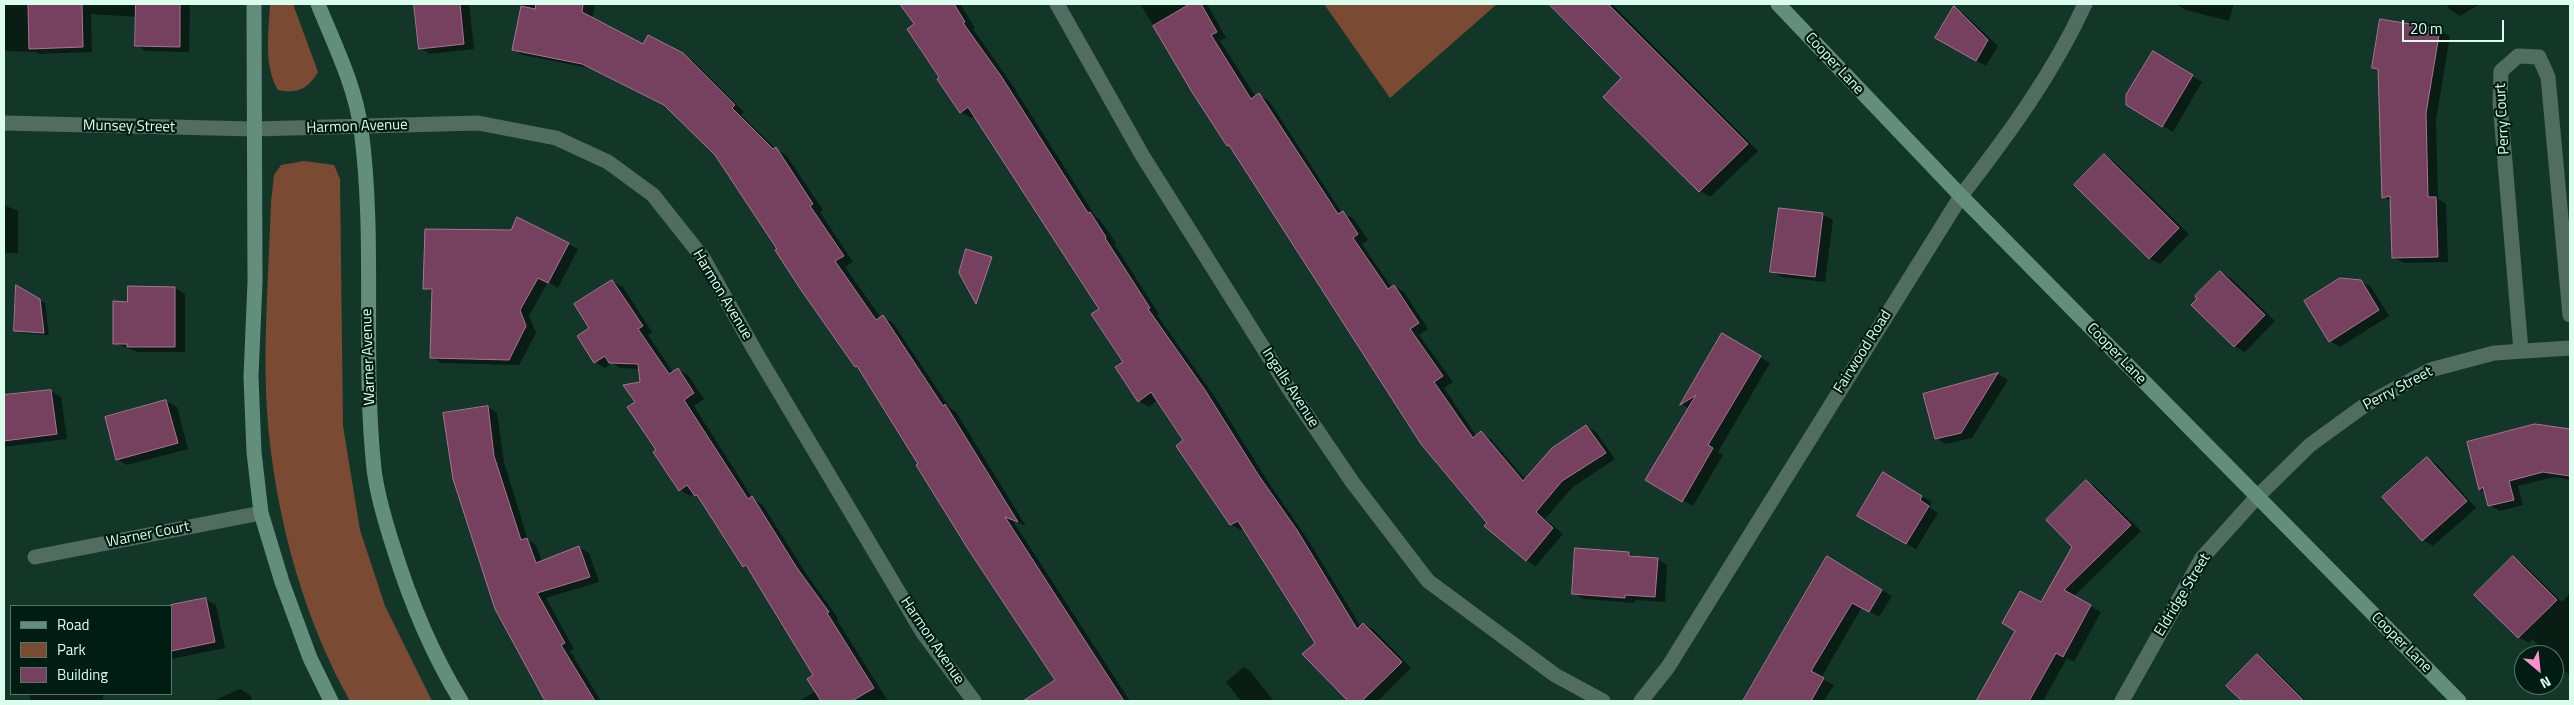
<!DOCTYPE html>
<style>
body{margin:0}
#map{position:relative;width:2574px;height:705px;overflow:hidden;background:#123729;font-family:"Titillium Web",sans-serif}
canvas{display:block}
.frame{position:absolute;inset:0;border:5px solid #dafded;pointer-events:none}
.legend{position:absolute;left:10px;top:605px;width:162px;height:90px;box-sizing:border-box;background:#011d13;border:1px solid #58776a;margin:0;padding:6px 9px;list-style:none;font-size:15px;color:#dafded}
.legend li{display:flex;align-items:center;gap:10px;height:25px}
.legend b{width:25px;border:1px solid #58776a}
.north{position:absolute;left:2514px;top:645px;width:50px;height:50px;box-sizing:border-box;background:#011d13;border:1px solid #58776a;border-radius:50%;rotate:152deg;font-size:14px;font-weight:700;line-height:20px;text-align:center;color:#dafded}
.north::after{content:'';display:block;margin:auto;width:18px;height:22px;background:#f890cb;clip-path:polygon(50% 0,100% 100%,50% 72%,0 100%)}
.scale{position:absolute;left:2402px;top:20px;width:102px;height:22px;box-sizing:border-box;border:2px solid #dafded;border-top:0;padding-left:6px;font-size:15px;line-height:18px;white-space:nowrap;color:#dafded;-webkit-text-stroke:4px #011d13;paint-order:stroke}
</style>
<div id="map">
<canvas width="2574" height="705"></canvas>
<div class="frame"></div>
<ul class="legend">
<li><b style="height:6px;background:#628e7b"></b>Road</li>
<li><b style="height:14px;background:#7b4a33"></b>Park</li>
<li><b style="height:14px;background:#76415f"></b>Building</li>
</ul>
<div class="north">N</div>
<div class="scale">20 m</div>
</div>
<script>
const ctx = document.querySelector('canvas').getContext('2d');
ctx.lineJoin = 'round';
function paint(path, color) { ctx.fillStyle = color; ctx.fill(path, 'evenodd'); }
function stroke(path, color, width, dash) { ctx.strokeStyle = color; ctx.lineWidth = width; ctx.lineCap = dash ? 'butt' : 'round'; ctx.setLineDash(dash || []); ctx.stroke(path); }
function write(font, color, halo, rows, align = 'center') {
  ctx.font = font + ' "Titillium Web",sans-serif'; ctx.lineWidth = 4.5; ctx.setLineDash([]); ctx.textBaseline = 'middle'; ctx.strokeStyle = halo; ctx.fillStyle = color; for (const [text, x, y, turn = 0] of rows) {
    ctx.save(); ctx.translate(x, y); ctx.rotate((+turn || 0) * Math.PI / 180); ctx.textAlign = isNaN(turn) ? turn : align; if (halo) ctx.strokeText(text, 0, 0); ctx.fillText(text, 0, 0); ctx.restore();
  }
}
paint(new Path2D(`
 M 270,4 L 293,4 L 318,72 C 308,89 297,94 278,90 C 263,65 269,31 270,4 Z
 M 1324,4 L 1497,4 L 1390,98 Z
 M 304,161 L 334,165 L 340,179 L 343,426 L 360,530 L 385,606 L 432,701 L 350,701 C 299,611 270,495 266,392 C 264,329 269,265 271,202 L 274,175 L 281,165 Z`), '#7b4a33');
paint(new Path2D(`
 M 190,4 L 189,52 L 146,51 L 136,45 L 137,17 L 91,14 L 92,52 L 40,54 L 36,52 L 4,51 L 4,5 Z
 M 415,4 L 469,4 L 474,49 L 430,54 L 420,48 Z
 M 522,4 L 595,4 L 592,19 L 644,46 L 682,55 L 693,61 L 744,112 L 741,115 L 776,149 L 786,155 L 823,210 L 820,212 L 853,262 L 845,267 L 881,318 L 883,317 L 893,323 L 950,408 L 956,412 L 1026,526 L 1013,521 L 1130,701 L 1056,701 L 1047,687 L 1057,680 L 860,369 L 856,366 L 716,155 L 666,106 L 594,69 L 523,55 L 513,49 Z
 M 902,4 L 960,4 L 975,28 L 973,29 L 1011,83 L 1096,217 L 1100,220 L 1116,243 L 1114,244 L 1159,314 L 1157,315 L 1215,397 L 1269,483 L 1307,538 L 1361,627 L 1364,624 L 1374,630 L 1411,668 L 1378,701 L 1350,701 L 1304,654 L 1317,643 L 1244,528 L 1241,530 L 1230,524 L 1185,441 L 1158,400 L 1149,407 L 1139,401 L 1125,363 L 1100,310 L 974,116 L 971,118 L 961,112 L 908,29 L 915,24 Z
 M 1140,4 L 1207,4 L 1226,38 L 1220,41 L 1256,97 L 1259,95 L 1269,101 L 1342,213 L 1353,218 L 1368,240 L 1362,244 L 1392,288 L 1394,286 L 1404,292 L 1428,329 L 1419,335 L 1453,382 L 1444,388 L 1477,437 L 1481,433 L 1491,439 L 1526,480 L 1586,426 L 1596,432 L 1615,459 L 1573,487 L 1545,519 L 1563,534 L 1536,566 L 1526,560 L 1488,523 L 1232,147 L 1228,145 Z
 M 1551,4 L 1612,4 L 1758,151 L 1710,197 L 1700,191 L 1623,78 Z
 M 2176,4 L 2234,4 L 2229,21 L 2186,10 Z
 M 2446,4 L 2480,4 L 2460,16 L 2450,10 Z
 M 1954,8 L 1964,14 L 1998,46 L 1986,66 L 1937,38 Z
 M 2439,31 L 2450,36 L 2436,120 L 2438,199 L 2446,204 L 2448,262 L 2404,263 L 2393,257 L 2392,202 L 2384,197 L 2380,71 L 2373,67 Z
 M 2153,52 L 2202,82 L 2173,132 L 2128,105 Z
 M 2105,156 L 2115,162 L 2189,234 L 2160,264 L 2149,258 Z
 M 4,205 L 18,211 L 18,253 L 4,253 Z
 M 1822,214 L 1833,220 L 1825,282 L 1782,277 L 1772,271 Z
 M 568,244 L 578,249 L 558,288 L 548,282 L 529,316 L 536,333 L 519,365 L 441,363 L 432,357 L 433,293 L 425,288 Z
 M 2220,272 L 2231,278 L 2275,321 L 2245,352 L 2234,346 Z
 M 612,281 L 623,287 L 652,332 L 648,335 L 673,372 L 678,369 L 688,375 L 704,399 L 694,406 L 753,499 L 762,504 L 807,575 L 838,618 L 837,620 L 888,701 L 799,701 L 816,691 L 815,675 L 751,570 L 743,566 L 700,498 L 694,493 L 690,496 L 680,490 L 636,402 L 641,383 L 640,369 L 620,368 L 612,363 L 605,368 L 595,362 L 591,328 Z
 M 2360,281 L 2371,287 L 2389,316 L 2340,347 L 2330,341 Z
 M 17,288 L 45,303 L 49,335 L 20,333 L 15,330 Z
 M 175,288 L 185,294 L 185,352 L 138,352 L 114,343 L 128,303 Z
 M 1722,335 L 1770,363 L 1718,452 L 1723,455 L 1693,506 L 1647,479 L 1689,409 L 1682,404 Z
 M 1998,374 L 2008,380 L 1972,438 L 1946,444 L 1936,438 L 1924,395 Z
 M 51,391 L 61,397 L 67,439 L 4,447 L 4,397 Z
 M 166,401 L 177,407 L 188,449 L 127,465 L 117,459 Z
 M 488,407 L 497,413 L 504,462 L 528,540 L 536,545 L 542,562 L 579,547 L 589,553 L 599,582 L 546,598 L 574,649 L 570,651 L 601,701 L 543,701 L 544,698 L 496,609 Z
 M 2535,425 L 2570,431 L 2570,480 L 2555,477 L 2518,486 L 2523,505 L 2500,511 L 2489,505 L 2486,493 L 2480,490 L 2468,443 Z
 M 2427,458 L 2437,464 L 2476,508 L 2433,546 L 2423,540 L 2384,497 Z
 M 1883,474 L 1932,502 L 1929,507 L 1938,513 L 1916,549 L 1858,516 Z
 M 2087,482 L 2097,488 L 2141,531 L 2073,597 L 2101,612 L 2074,662 L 2067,658 L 2043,701 L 1977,701 L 2017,631 L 2041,604 L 2073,547 Z
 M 1577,549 L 1629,553 L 1636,557 L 1657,559 L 1667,565 L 1665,602 L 1635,600 L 1635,603 L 1584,599 L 1574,594 Z
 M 1828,558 L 1892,596 L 1879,617 L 1862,607 L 1821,678 L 1834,685 L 1824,701 L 1809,699 L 1808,701 L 1750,701 L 1746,699 Z
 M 2513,558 L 2523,564 L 2562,602 L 2570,593 L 2570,676 L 2554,660 L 2554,655 L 2549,655 L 2532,639 L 2529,643 L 2519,637 Z
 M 206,599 L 216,605 L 225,648 L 171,659 L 170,606 Z
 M 2257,656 L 2267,662 L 2306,701 L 2243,701 L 2228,686 Z
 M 1244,667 L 1249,670 L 1274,701 L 1241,701 L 1226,682 Z
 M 240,689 L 250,695 L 253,701 L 213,701 Z
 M 30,694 L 103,694 L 103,701 L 30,701 Z`), '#0007');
const building = new Path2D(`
 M 82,4 L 83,47 L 29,49 L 28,5 Z
 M 136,4 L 180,4 L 180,47 L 135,46 Z
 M 414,4 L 460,4 L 464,44 L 419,49 Z
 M 536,4 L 583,4 L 582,12 L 643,44 L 648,35 L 683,53 L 735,105 L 732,108 L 773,149 L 776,147 L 813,204 L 810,206 L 844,256 L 835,261 L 876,320 L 883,315 L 943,406 L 945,404 L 1018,522 L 1005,517 L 1124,701 L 1023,701 L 1055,680 L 968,549 L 916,465 L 918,464 L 857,366 L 855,367 L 801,290 L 775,250 L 777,249 L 715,155 L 664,105 L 582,64 L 512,50 L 521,6 L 535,9 Z
 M 900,4 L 954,4 L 965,22 L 963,23 L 1001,76 L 1088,213 L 1090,212 L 1106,237 L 1105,238 L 1150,308 L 1148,309 L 1205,390 L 1259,476 L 1297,530 L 1357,629 L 1363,623 L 1402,662 L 1362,701 L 1348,701 L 1302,654 L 1315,643 L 1238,521 L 1230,525 L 1176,446 L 1183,440 L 1151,392 L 1138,402 L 1115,367 L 1123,362 L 1091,314 L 1099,309 L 968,107 L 960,113 L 937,79 L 939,77 L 907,29 L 914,24 Z
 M 1190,4 L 1201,4 L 1217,32 L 1211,35 L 1251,99 L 1259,93 L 1338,214 L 1343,211 L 1358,234 L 1353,238 L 1388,289 L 1394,285 L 1419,323 L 1410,329 L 1443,376 L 1434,382 L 1473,438 L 1481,431 L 1523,481 L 1552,448 L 1586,425 L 1606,453 L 1562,481 L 1536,512 L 1553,528 L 1526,561 L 1484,526 L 1487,523 L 1421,444 L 1229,145 L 1227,146 L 1192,92 L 1153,26 Z
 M 1549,4 L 1608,4 L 1748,144 L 1699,192 L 1603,97 L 1621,78 Z
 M 1954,6 L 1988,40 L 1976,61 L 1935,38 Z
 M 2380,19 L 2440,29 L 2426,113 L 2428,197 L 2436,197 L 2438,257 L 2392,258 L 2390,196 L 2382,198 L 2378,69 L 2372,68 Z
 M 2153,51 L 2193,75 L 2162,127 L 2126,105 L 2126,95 Z
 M 2104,154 L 2179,228 L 2149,259 L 2074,185 Z
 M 1779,208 L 1823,213 L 1815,277 L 1770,272 Z
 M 517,217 L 569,243 L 548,283 L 538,278 L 520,310 L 526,326 L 509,360 L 430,358 L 432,289 L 423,289 L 425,229 L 511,230 Z
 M 966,249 L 992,257 L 976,304 L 959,273 Z
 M 2220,271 L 2265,315 L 2234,347 L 2191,305 L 2197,299 L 2195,296 Z
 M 2340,278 L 2361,280 L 2379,310 L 2329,342 L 2304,301 Z
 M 612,280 L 643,326 L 638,329 L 669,374 L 678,368 L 694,393 L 684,400 L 748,499 L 752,496 L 797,568 L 829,612 L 827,613 L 874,688 L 852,701 L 821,701 L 807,679 L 813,675 L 746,565 L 743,567 L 697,495 L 695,496 L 687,485 L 679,491 L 653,452 L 656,450 L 627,407 L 635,402 L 623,385 L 640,382 L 638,364 L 609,363 L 605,356 L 594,363 L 577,336 L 589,328 L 574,304 Z
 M 16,285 L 40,299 L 44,333 L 14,331 Z
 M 128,286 L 175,287 L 175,347 L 127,347 L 127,344 L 113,344 L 113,301 L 127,302 Z
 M 1722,333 L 1761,356 L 1708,445 L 1713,448 L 1682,502 L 1645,480 L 1696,395 L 1680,405 Z
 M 1998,373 L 1961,433 L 1935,439 L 1923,394 Z
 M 51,390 L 57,434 L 4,441 L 4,395 Z
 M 166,400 L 178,443 L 116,460 L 105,417 Z
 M 488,406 L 494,456 L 521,540 L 527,538 L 536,563 L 579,546 L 590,577 L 537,593 L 565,643 L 561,645 L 595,701 L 545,701 L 495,609 L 453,479 L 443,413 Z
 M 2535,424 L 2570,429 L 2570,476 L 2543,472 L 2509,481 L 2514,500 L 2488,506 L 2483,487 L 2479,490 L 2467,442 Z
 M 2427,457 L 2467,501 L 2422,541 L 2382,497 Z
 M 1883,472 L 1922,496 L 1920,500 L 1929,506 L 1906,544 L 1857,516 Z
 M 2086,480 L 2131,525 L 2064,590 L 2091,605 L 2063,657 L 2056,653 L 2029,701 L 1976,701 L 2015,631 L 2002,623 L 2020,591 L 2041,602 L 2072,547 L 2046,520 Z
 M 1575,548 L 1629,552 L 1629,556 L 1658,558 L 1655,597 L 1625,595 L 1625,598 L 1572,594 Z
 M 1827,556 L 1882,590 L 1869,612 L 1852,603 L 1811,671 L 1824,678 L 1811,701 L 1743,701 Z
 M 2513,556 L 2557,600 L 2518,638 L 2474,595 Z
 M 206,598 L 215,642 L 171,651 L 171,605 Z
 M 2257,654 L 2304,701 L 2242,701 L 2226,686 Z`);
paint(building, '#76415f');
stroke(building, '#ac7392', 1);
stroke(new Path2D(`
 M 1057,4 L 1142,155 L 1291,392 L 1353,483 L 1428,581 L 1555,675 L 1603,701
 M 4,123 L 254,129 L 478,123 L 556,138 L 608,162 L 653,195 L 703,258 L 755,351 L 923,633 L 974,701
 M 2521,351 L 2500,103 L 2501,71 L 2518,56 L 2539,57 L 2548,77 L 2570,315
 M 35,557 L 261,513
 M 1641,701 L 1668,667 L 1961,196 C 2008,135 2053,74 2085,4
 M 2122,701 L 2202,558 L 2256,498 L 2310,445 L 2365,405 L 2430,370 L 2494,353 L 2570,348`), '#516c60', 15);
stroke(new Path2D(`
 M 254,4 L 255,282 L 251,377 L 254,452 L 261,513 L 282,582 L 310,658 L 331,701
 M 318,4 C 334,44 355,85 361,129 C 376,241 362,356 374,469 C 377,495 385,521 393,546 C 410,601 431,652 461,701
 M 1778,4 L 1961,196 L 2459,701`), '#628e7b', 15);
write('15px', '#dafded', '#011d13', [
 ["Cooper Lane",1834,64,47],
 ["Perry Court",2503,119,-93],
 ["Munsey Street",129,127,1],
 ["Harmon Avenue",357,127,-2],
 ["Harmon Avenue",722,295,59],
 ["Fairwood Road",1863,352,-58],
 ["Cooper Lane",2116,354,46],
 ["Warner Avenue",369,357,-92],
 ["Ingalls Avenue",1290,388,57],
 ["Perry Street",2398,389,-28],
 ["Warner Court",148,535,-11],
 ["Eldridge Street",2183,595,-59],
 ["Harmon Avenue",932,641,56],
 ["Cooper Lane",2401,643,45]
]);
</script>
